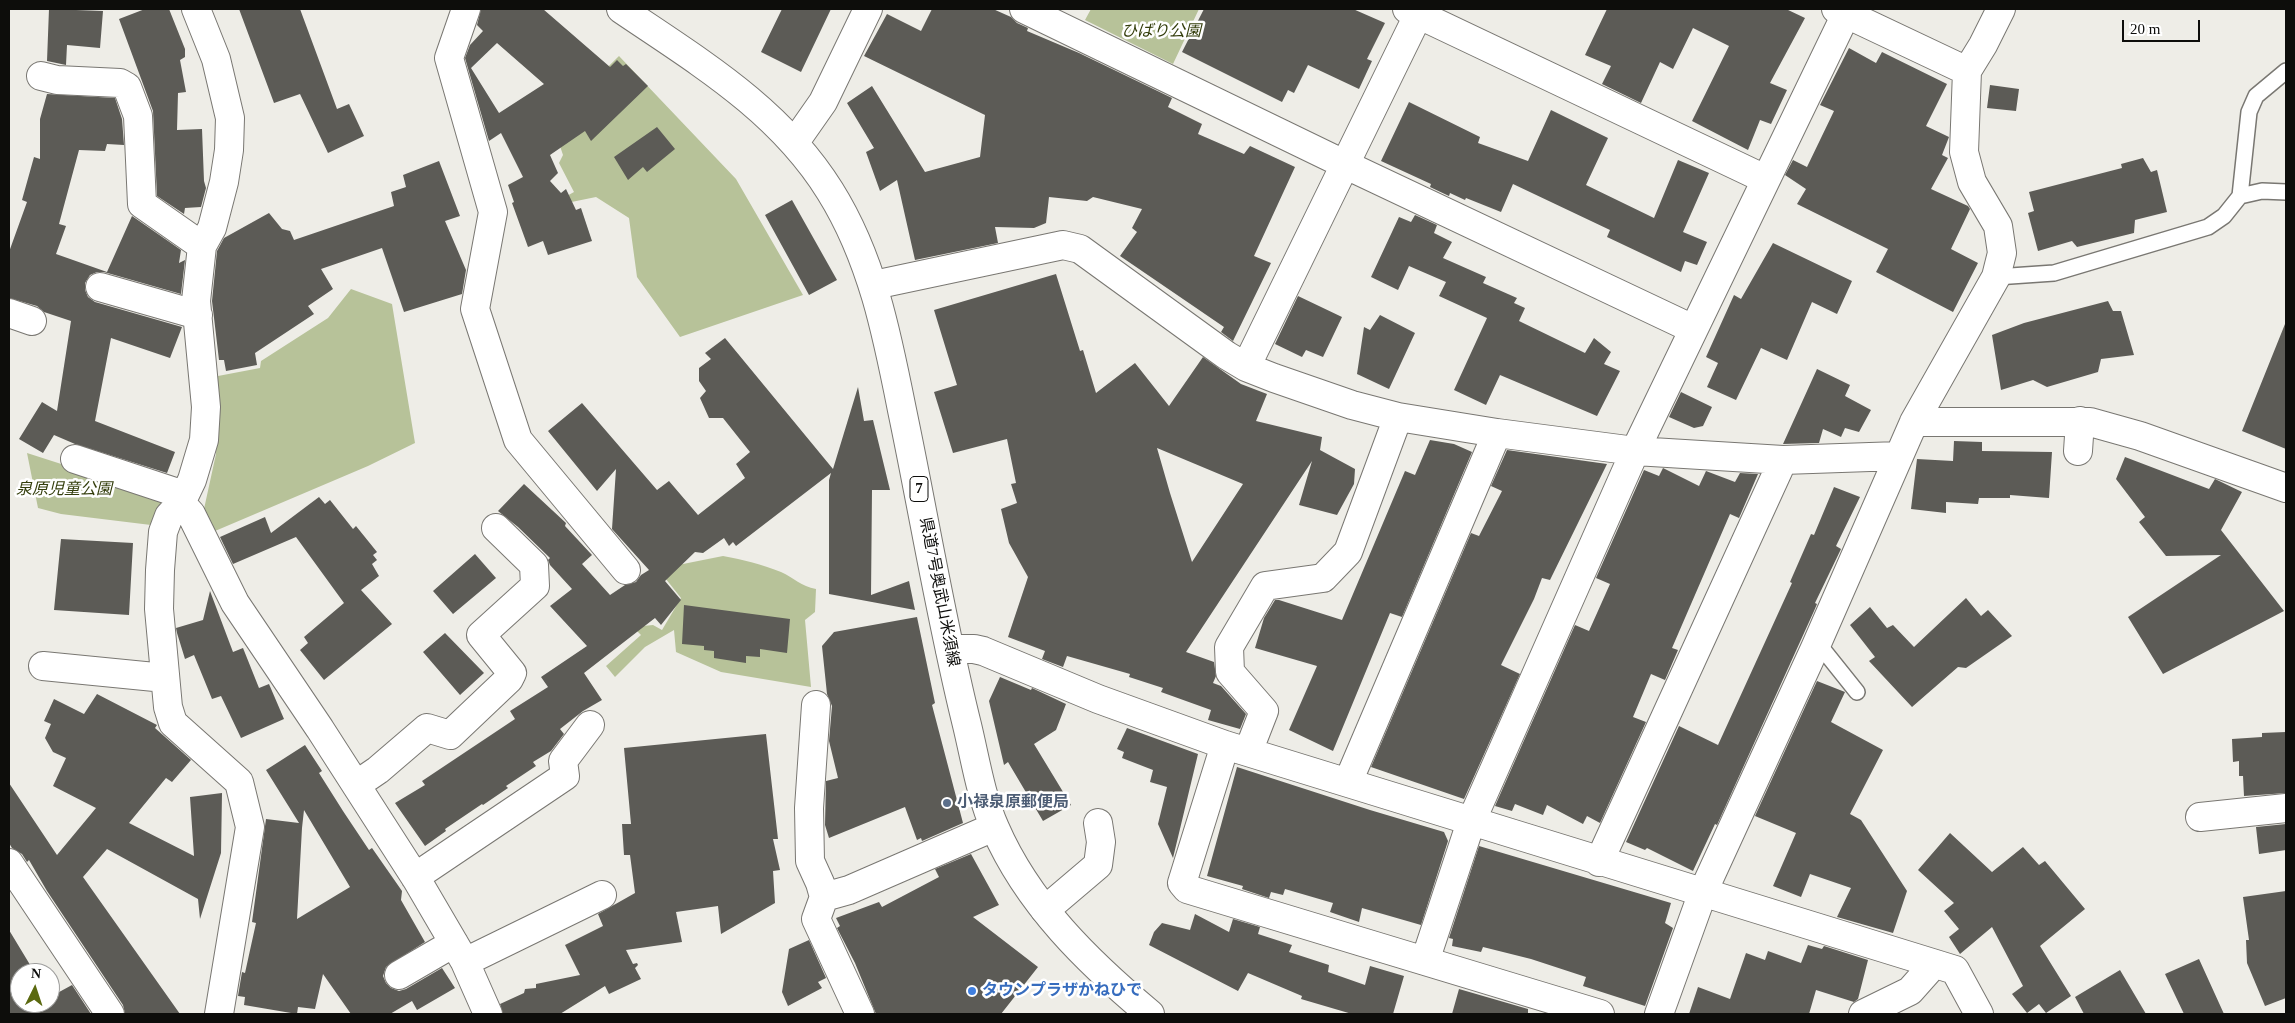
<!DOCTYPE html>
<meta charset="utf-8">
<style>
body{margin:0}
#map{position:relative;width:2295px;height:1023px;overflow:hidden;background:#eeede7;font-family:"Times New Roman",serif}
canvas{display:block}
.frame{position:absolute;inset:0;border:10px solid #0d0d0b;pointer-events:none}
.north{position:absolute;left:10px;top:963px;width:50px;height:50px;box-sizing:border-box;background:#fff;border:1px solid #9e9e9d;border-radius:50%;rotate:4deg;font-size:14px;font-weight:700;line-height:20px;text-align:center;color:#0d0d0b}
.north::after{content:'';display:block;margin:auto;width:18px;height:22px;background:#5b6910;clip-path:polygon(50% 0,100% 100%,50% 72%,0 100%)}
.scale{position:absolute;left:2122px;top:20px;width:78px;height:22px;box-sizing:border-box;border:2px solid #0d0d0b;border-top:0;padding-left:6px;font-size:15px;line-height:18px;white-space:nowrap;color:#0d0d0b;-webkit-text-stroke:4px #fff;paint-order:stroke}
</style>
<div id="map">
<canvas width="2295" height="1023"></canvas>
<div class="frame"></div>
<div class="north">N</div>
<div class="scale">20 m</div>
</div>
<script>
const ctx = document.querySelector('canvas').getContext('2d');
ctx.lineJoin = 'round';
function paint(path, color) { ctx.fillStyle = color; ctx.fill(path, 'evenodd'); }
function stroke(path, color, width, dash) { ctx.strokeStyle = color; ctx.lineWidth = width; ctx.lineCap = dash ? 'butt' : 'round'; ctx.setLineDash(dash || []); ctx.stroke(path); }
function write(font, color, halo, rows, align = 'center') {
  ctx.font = font + ' "Times New Roman","Noto Sans JP",serif'; ctx.lineWidth = 5; ctx.setLineDash([]); ctx.textBaseline = 'middle'; ctx.strokeStyle = halo; ctx.fillStyle = color; for (const [text, x, y, turn = 0] of rows) {
    ctx.save(); ctx.translate(x, y); ctx.rotate((+turn || 0) * Math.PI / 180); ctx.textAlign = isNaN(turn) ? turn : align; if (halo) ctx.strokeText(text, 0, 0); ctx.fillText(text, 0, 0); ctx.restore();
  }
}
paint(new Path2D(`
 M 1091,9 L 1199,9 L 1173,64 L 1085,20 Z
 M 619,56 L 736,179 L 803,295 L 680,337 L 637,277 L 629,218 L 596,197 L 547,207 L 574,192 L 559,163 L 563,155 L 552,122 Z
 M 351,289 L 392,304 L 415,443 L 368,466 L 208,534 L 204,509 L 216,454 L 218,376 L 260,368 L 261,361 L 328,318 Z
 M 27,453 L 164,497 L 151,525 L 61,514 L 38,508 Z
 M 723,556 C 744,560 761,564 781,572 C 794,578 801,586 816,589 L 815,612 L 805,620 L 811,687 L 721,672 L 676,652 L 674,630 L 645,647 L 615,677 L 606,666 L 641,635 L 633,627 L 653,625 L 662,630 L 681,598 L 658,569 Z`), '#b7c299');
paint(new Path2D(`
 M 49,9 L 103,11 L 100,48 L 67,45 L 66,65 L 47,61 Z
 M 145,9 L 169,9 L 185,49 L 185,57 L 180,60 L 186,92 L 178,93 L 177,130 L 202,129 L 204,181 L 206,188 L 201,207 L 185,208 L 184,214 L 157,196 L 153,111 L 119,19 Z
 M 239,9 L 300,9 L 337,109 L 349,104 L 364,136 L 328,153 L 300,94 L 274,103 Z
 M 481,9 L 543,9 L 610,67 L 617,60 L 623,66 L 626,64 L 648,86 L 591,141 L 585,131 L 550,155 L 558,173 L 550,181 L 561,193 L 566,189 L 576,210 L 581,208 L 592,241 L 548,255 L 543,241 L 528,247 L 512,203 L 514,202 L 508,185 L 523,177 L 501,133 L 489,141 L 465,58 L 470,45 L 483,31 L 477,25 ZM 497,43 L 544,84 L 499,113 L 471,68 Z
 M 782,9 L 831,9 L 801,72 L 761,52 Z
 M 932,9 L 993,9 L 1011,17 L 1017,23 L 1028,28 L 1027,31 L 1079,53 L 1172,98 L 1168,107 L 1202,124 L 1198,134 L 1244,154 L 1250,146 L 1295,167 L 1254,256 L 1271,263 L 1233,341 L 1221,332 L 1224,327 L 1120,256 L 1137,232 L 1132,228 L 1142,209 L 1093,197 L 1087,201 L 1049,197 L 1046,223 L 1034,228 L 995,227 L 998,243 L 915,260 L 897,180 L 880,191 L 866,152 L 874,148 L 847,103 L 872,86 L 925,172 L 980,157 L 985,115 L 864,56 L 887,14 L 921,31 Z
 M 1204,9 L 1353,9 L 1385,23 L 1367,59 L 1372,61 L 1359,89 L 1308,65 L 1294,93 L 1288,90 L 1282,102 L 1182,52 Z
 M 1607,9 L 1786,9 L 1805,18 L 1770,83 L 1787,90 L 1771,124 L 1760,120 L 1748,150 L 1692,121 L 1729,46 L 1693,28 L 1673,69 L 1660,62 L 1641,103 L 1602,84 L 1611,66 L 1585,55 Z
 M 1849,48 L 1876,63 L 1882,52 L 1947,84 L 1926,126 L 1949,137 L 1942,155 L 1948,158 L 1931,189 L 1968,206 L 1970,209 L 1951,249 L 1978,263 L 1953,312 L 1876,272 L 1888,249 L 1797,204 L 1806,189 L 1785,175 L 1793,160 L 1807,167 L 1834,111 L 1820,105 Z
 M 1990,85 L 2019,89 L 2016,111 L 1987,108 Z
 M 47,94 L 115,98 L 122,119 L 124,145 L 107,144 L 105,151 L 79,150 L 59,224 L 66,226 L 56,254 L 107,272 L 132,216 L 181,250 L 179,263 L 185,260 L 181,294 L 104,272 L 97,272 L 90,275 L 85,283 L 85,290 L 88,297 L 95,302 L 182,327 L 170,358 L 111,338 L 95,421 L 175,452 L 167,473 L 75,444 L 54,435 L 43,453 L 19,439 L 42,402 L 57,411 L 71,321 L 44,312 L 37,306 L 9,298 L 9,252 L 27,202 L 22,200 L 34,157 L 40,159 L 40,119 Z
 M 1409,102 L 1480,137 L 1478,143 L 1528,161 L 1551,110 L 1608,138 L 1586,185 L 1654,218 L 1678,160 L 1709,173 L 1683,232 L 1707,242 L 1697,265 L 1685,261 L 1681,272 L 1607,237 L 1610,230 L 1513,184 L 1501,212 L 1466,198 L 1465,200 L 1450,193 L 1449,196 L 1430,187 L 1431,184 L 1381,161 Z
 M 657,127 L 675,149 L 647,172 L 643,167 L 628,180 L 614,157 Z
 M 2143,158 L 2151,172 L 2157,170 L 2167,212 L 2135,220 L 2134,233 L 2077,247 L 2072,241 L 2038,251 L 2028,213 L 2034,211 L 2029,192 L 2122,168 L 2121,164 Z
 M 439,161 L 460,216 L 445,221 L 466,270 L 462,294 L 404,312 L 382,248 L 321,269 L 333,289 L 308,306 L 314,314 L 255,353 L 257,365 L 226,371 L 224,360 L 219,360 L 212,301 L 217,251 L 224,238 L 269,213 L 282,229 L 290,231 L 294,240 L 394,206 L 391,192 L 406,187 L 403,175 Z
 M 792,200 L 837,280 L 809,295 L 765,215 Z
 M 1415,215 L 1437,225 L 1434,233 L 1452,242 L 1443,258 L 1486,277 L 1483,283 L 1517,298 L 1514,303 L 1525,308 L 1519,321 L 1585,353 L 1594,338 L 1611,352 L 1604,364 L 1620,371 L 1597,416 L 1500,375 L 1486,405 L 1454,390 L 1487,318 L 1439,296 L 1446,282 L 1409,266 L 1398,290 L 1371,277 L 1399,217 L 1411,222 Z
 M 1773,243 L 1852,281 L 1837,314 L 1812,302 L 1787,360 L 1761,348 L 1736,400 L 1707,387 L 1718,363 L 1706,357 L 1734,295 L 1741,299 Z
 M 1056,274 L 1080,351 L 1083,350 L 1096,393 L 1135,363 L 1169,406 L 1203,357 L 1241,384 L 1267,394 L 1256,421 L 1322,437 L 1320,450 L 1355,469 L 1354,484 L 1337,515 L 1299,505 L 1312,461 L 1186,652 L 1214,662 L 1216,676 L 1213,683 L 1221,686 L 1246,714 L 1240,729 L 1208,720 L 1211,710 L 1161,692 L 1163,688 L 1129,677 L 1130,674 L 1067,656 L 1063,667 L 1042,659 L 1045,651 L 1008,637 L 1028,577 L 1009,543 L 1001,509 L 1017,503 L 1011,484 L 1016,483 L 1007,439 L 953,453 L 934,392 L 957,385 L 934,310 ZM 1157,448 L 1243,484 L 1192,562 L 1170,493 Z
 M 1298,296 L 1342,317 L 1323,357 L 1306,350 L 1302,357 L 1275,344 Z
 M 2108,301 L 2113,311 L 2121,311 L 2134,355 L 2101,359 L 2098,372 L 2047,387 L 2033,380 L 2001,390 L 1992,335 L 2024,323 Z
 M 1380,315 L 1415,333 L 1389,389 L 1357,374 L 1364,327 L 1370,330 Z
 M 2285,324 L 2286,324 L 2286,449 L 2242,431 Z
 M 725,338 L 833,469 L 858,387 L 864,421 L 873,420 L 890,490 L 872,490 L 871,595 L 909,581 L 915,610 L 829,594 L 829,480 L 831,473 L 736,546 L 733,542 L 729,546 L 724,538 L 703,553 L 695,552 L 665,581 L 681,600 L 661,625 L 655,618 L 584,673 L 602,700 L 583,711 L 560,729 L 564,734 L 551,751 L 533,762 L 536,766 L 506,786 L 508,788 L 483,805 L 482,804 L 445,829 L 446,831 L 425,846 L 395,803 L 425,785 L 422,781 L 515,719 L 510,711 L 548,687 L 541,677 L 587,646 L 550,606 L 572,589 L 550,565 L 548,560 L 550,558 L 518,527 L 498,511 L 524,484 L 566,523 L 565,526 L 592,555 L 582,564 L 610,595 L 625,585 L 636,582 L 641,575 L 649,570 L 612,529 L 616,469 L 597,491 L 548,431 L 582,403 L 657,490 L 669,481 L 698,515 L 745,478 L 736,464 L 750,452 L 723,418 L 709,418 L 700,398 L 706,391 L 699,381 L 699,368 L 711,359 L 705,353 Z
 M 1817,369 L 1850,385 L 1845,396 L 1871,410 L 1859,432 L 1845,428 L 1841,437 L 1823,429 L 1819,443 L 1783,444 Z
 M 1681,392 L 1712,407 L 1703,426 L 1694,428 L 1669,417 Z
 M 1430,440 L 1454,444 L 1472,452 L 1402,617 L 1390,613 L 1333,751 L 1289,730 L 1317,666 L 1255,648 L 1264,618 L 1275,600 L 1279,600 L 1342,620 L 1405,471 L 1415,475 Z
 M 1954,441 L 1982,442 L 1982,451 L 2052,452 L 2049,498 L 2010,495 L 2010,498 L 1979,498 L 1978,504 L 1946,502 L 1946,513 L 1911,509 L 1917,459 L 1953,461 Z
 M 1507,450 L 1607,464 L 1550,580 L 1542,578 L 1534,599 L 1501,665 L 1520,674 L 1464,799 L 1371,767 L 1471,533 L 1479,536 L 1502,491 L 1491,486 Z
 M 2125,457 L 2209,489 L 2215,479 L 2242,492 L 2221,530 L 2284,611 L 2163,674 L 2128,617 L 2221,555 L 2166,556 L 2139,522 L 2145,517 L 2116,479 Z
 M 1663,468 L 1699,486 L 1706,471 L 1735,482 L 1740,473 L 1758,474 L 1739,518 L 1730,514 L 1672,648 L 1678,650 L 1665,680 L 1651,674 L 1633,717 L 1646,722 L 1600,823 L 1587,816 L 1583,824 L 1547,805 L 1543,815 L 1515,804 L 1512,811 L 1495,806 L 1575,625 L 1589,631 L 1610,584 L 1596,578 L 1644,470 L 1659,476 Z
 M 1834,487 L 1860,497 L 1836,546 L 1841,549 L 1815,603 L 1817,604 L 1814,611 L 1717,825 L 1715,824 L 1693,871 L 1647,848 L 1645,850 L 1626,842 L 1679,726 L 1718,745 L 1792,583 L 1790,582 L 1811,534 L 1814,535 Z
 M 319,497 L 325,504 L 330,500 L 353,529 L 356,526 L 377,552 L 373,555 L 377,560 L 372,564 L 379,576 L 361,590 L 392,624 L 324,680 L 300,650 L 308,643 L 304,637 L 344,603 L 296,537 L 233,564 L 220,537 L 265,517 L 271,533 Z
 M 61,539 L 133,543 L 129,615 L 54,610 Z
 M 475,554 L 496,578 L 453,614 L 433,591 Z
 M 210,591 L 233,652 L 243,648 L 259,688 L 269,684 L 284,719 L 241,738 L 221,696 L 212,699 L 194,655 L 185,659 L 177,633 L 176,628 L 203,620 Z
 M 1966,598 L 1981,616 L 1988,610 L 2012,636 L 1966,668 L 1958,667 L 1912,707 L 1869,661 L 1875,657 L 1850,625 L 1870,607 L 1887,628 L 1893,625 L 1914,647 Z
 M 684,605 L 790,619 L 787,653 L 760,649 L 760,657 L 746,656 L 746,663 L 714,658 L 714,651 L 704,650 L 704,646 L 682,644 Z
 M 917,617 L 935,703 L 932,705 L 963,823 L 922,841 L 921,838 L 917,840 L 905,807 L 829,838 L 825,825 L 826,781 L 838,778 L 829,741 L 832,706 L 827,694 L 822,646 L 834,632 Z
 M 445,633 L 484,673 L 460,695 L 423,652 Z
 M 1000,677 L 1031,690 L 1032,688 L 1066,704 L 1056,730 L 1034,744 L 1071,805 L 1043,821 L 1008,762 L 1004,765 L 989,701 Z
 M 1817,681 L 1845,692 L 1831,722 L 1883,750 L 1850,814 L 1861,820 L 1907,891 L 1893,933 L 1837,917 L 1851,888 L 1810,874 L 1801,897 L 1773,886 L 1796,833 L 1755,816 Z
 M 97,694 L 157,725 L 155,728 L 191,760 L 172,782 L 166,778 L 129,823 L 194,856 L 190,797 L 222,793 L 221,853 L 200,919 L 198,899 L 107,849 L 83,877 L 180,1014 L 125,1014 L 123,1005 L 47,891 L 29,860 L 27,862 L 22,854 L 12,848 L 9,843 L 9,783 L 57,855 L 96,808 L 53,786 L 66,758 L 53,752 L 45,738 L 51,724 L 44,721 L 54,699 L 84,714 Z
 M 1127,728 L 1198,754 L 1173,858 L 1158,824 L 1167,787 L 1150,782 L 1153,770 L 1122,758 L 1124,752 L 1117,749 Z
 M 2286,732 L 2286,793 L 2244,796 L 2243,776 L 2239,776 L 2239,761 L 2233,762 L 2232,739 L 2262,737 L 2262,733 Z
 M 766,734 L 778,839 L 773,839 L 780,870 L 773,871 L 775,903 L 721,934 L 718,906 L 676,912 L 682,942 L 626,950 L 633,964 L 637,963 L 638,965 L 635,968 L 641,979 L 609,994 L 605,986 L 560,1014 L 503,1014 L 500,1004 L 524,993 L 525,989 L 536,988 L 536,984 L 580,975 L 565,945 L 603,926 L 598,914 L 635,893 L 630,855 L 624,855 L 622,824 L 631,824 L 624,748 Z
 M 305,745 L 322,771 L 319,773 L 343,811 L 369,850 L 372,848 L 402,891 L 401,900 L 425,942 L 386,967 L 383,976 L 386,983 L 391,988 L 399,991 L 406,989 L 442,968 L 455,988 L 417,1010 L 412,1001 L 390,1014 L 351,1014 L 323,974 L 315,1009 L 298,1007 L 297,1014 L 244,1005 L 245,997 L 238,996 L 242,972 L 245,973 L 256,923 L 252,922 L 266,819 L 299,823 L 266,770 ZM 304,810 L 350,887 L 297,919 L 302,828 Z
 M 1237,767 L 1370,810 L 1444,832 L 1448,841 L 1421,925 L 1362,908 L 1359,922 L 1330,912 L 1333,903 L 1285,889 L 1283,895 L 1271,892 L 1269,898 L 1242,889 L 1243,886 L 1207,876 Z
 M 2286,824 L 2286,850 L 2259,854 L 2256,827 Z
 M 1950,833 L 1992,872 L 2023,847 L 2039,865 L 2045,861 L 2085,909 L 2040,946 L 2071,996 L 2046,1013 L 2039,1004 L 2027,1013 L 2012,994 L 2023,986 L 1992,927 L 1960,954 L 1949,937 L 1959,929 L 1944,911 L 1954,903 L 1918,870 Z
 M 1479,846 L 1671,903 L 1665,923 L 1673,928 L 1645,1006 L 1583,986 L 1586,977 L 1531,959 L 1483,947 L 1481,952 L 1452,946 L 1453,939 L 1449,938 Z
 M 971,854 L 999,905 L 973,917 L 1038,967 L 1001,1014 L 876,1014 L 855,963 L 837,928 L 840,926 L 836,918 L 879,902 L 882,907 L 939,877 L 935,869 Z
 M 2286,891 L 2286,998 L 2265,1006 L 2247,963 L 2246,940 L 2249,940 L 2243,897 Z
 M 1195,914 L 1229,932 L 1233,919 L 1260,927 L 1258,934 L 1292,945 L 1289,952 L 1329,965 L 1328,972 L 1365,985 L 1370,966 L 1404,976 L 1393,1014 L 1352,1014 L 1301,999 L 1302,996 L 1248,973 L 1238,991 L 1149,945 L 1154,932 L 1162,923 L 1190,930 Z
 M 9,930 L 35,973 L 20,973 L 20,1003 L 50,1003 L 50,997 L 72,985 L 91,1014 L 9,1014 Z
 M 809,940 L 826,978 L 818,982 L 822,988 L 788,1006 L 782,992 L 789,949 Z
 M 1808,945 L 1822,949 L 1824,946 L 1868,960 L 1858,999 L 1854,1002 L 1816,990 L 1809,1014 L 1689,1014 L 1698,987 L 1730,999 L 1746,953 L 1765,960 L 1768,951 L 1801,963 Z
 M 2199,959 L 2224,1014 L 2184,1014 L 2165,974 Z
 M 2120,970 L 2146,1014 L 2084,1014 L 2075,997 Z
 M 1459,989 L 1528,1009 L 1528,1014 L 1452,1014 Z`), '#5c5b56');
const lane = new Path2D(`
 M 2240,196 L 2262,191 L 2286,192
 M 1996,277 L 2054,273 L 2208,227 L 2224,216 L 2240,196 L 2249,112 L 2256,96 L 2286,71
 M 1815,648 L 1825,652 L 1857,692`);
const street = new Path2D(`
 M 196,9 L 216,59 L 230,118 L 229,150 L 224,182 L 212,228 L 202,246 L 196,301 L 206,407 L 204,440 L 192,480 L 181,503 L 169,516 L 163,532 L 160,570 L 159,609 L 168,707 L 173,723 L 239,782 L 250,827 L 219,1014
 M 466,9 L 449,58 L 493,212 L 475,309 L 518,440 L 626,570
 M 1024,9 L 1344,164 L 1693,329
 M 1407,9 L 1765,179
 M 1836,9 L 1967,71
 M 41,76 L 57,80 L 120,83 L 127,87 L 138,116 L 142,204 L 202,246
 M 795,142 L 823,102 L 868,9
 M 874,285 L 1063,245 L 1080,249 L 1226,355 L 1246,367 L 1274,378 L 1352,405 L 1398,417 L 1497,433 L 1635,451 L 1783,460 L 1899,456
 M 100,287 L 198,315
 M 9,313 L 32,321
 M 1246,367 L 1421,9
 M 1914,422 L 2090,422 L 2140,436 L 2286,488
 M 2078,451 L 2080,421
 M 75,459 L 184,495
 M 181,503 L 191,514 L 235,603 L 320,729 L 417,880 L 465,962 L 488,1014
 M 950,649 L 974,649 L 983,651 L 1098,699 L 1225,745 L 1955,970 L 1979,1014
 M 43,666 L 165,678
 M 816,705 L 809,808 L 810,861 L 820,883 L 824,897
 M 1225,745 L 1182,883 L 1187,889 L 1600,1014
 M 1248,752 L 1264,711 L 1230,672 L 1229,647 L 1265,586 L 1323,578 L 1348,552 L 1398,417
 M 1348,782 L 1497,433
 M 356,785 L 378,770 L 427,728 L 450,735 L 509,679 L 512,673 L 481,635 L 535,586 L 534,565 L 496,528
 M 2200,817 L 2286,808
 M 1599,862 L 1783,460
 M 9,863 L 110,1014
 M 415,877 L 565,776 L 563,761 L 590,725
 M 1045,910 L 1098,865 L 1101,842 L 1098,823
 M 1425,961 L 1471,822 L 1635,451 L 1846,14
 M 465,962 L 602,895
 M 399,975 L 454,943
 M 860,1014 L 816,919 L 824,897 L 849,890 L 994,827
 M 1659,1014 L 1703,892 L 1815,648 L 1914,422 L 1996,277 L 2002,253 L 1998,226 L 1972,182 L 1964,152 L 1967,71 L 1983,45 L 2001,9
 M 1863,1014 L 1910,991 L 1934,964`);
const primary = new Path2D(`
 M 621,9 C 699,62 779,109 830,191 C 872,258 887,334 902,410 C 924,515 941,621 967,725 C 975,758 981,797 995,828 C 1028,904 1088,962 1150,1014`);
stroke(lane, '#797772', 18);
stroke(street, '#797772', 30);
stroke(primary, '#797772', 30);
stroke(lane, '#fff', 15);
stroke(street, '#fff', 28);
stroke(primary, '#fff', 28);
for (const [x, y, r, color] of [
 [947,803,5,"#5c6f8a"],
 [972,991,5,"#3f7fe0"]
]) { const dot = new Path2D(); dot.arc(x, y, r, 0, 2 * Math.PI); ctx.fillStyle = color; ctx.fill(dot); stroke(dot, '#fff', 2); }
for (const [x, y, w] of [
 [919,489,18]
]) { const box = new Path2D(); box.roundRect(x - w / 2, y - 12.5, w, 25, 4); ctx.fillStyle = '#fff'; ctx.fill(box); stroke(box, '#0d0d0b', 1); }
write('bold 15px', '#0d0d0b', null, [
 ["7",919,489]
]);
write('italic 16px', '#343e0c', '#fff', [
 ["ひばり公園",1161,32],
 ["泉原児童公園",64,490]
]);
write('16px', '#0d0d0b', '#fff', [
 ["県道7号奥武山米須線",939,592,79]
]);
write('bold 16px', '#4e5e75', '#fff', [
 ["小禄泉原郵便局",957,803]
], 'left');
write('bold 16px', '#366cbe', '#fff', [
 ["タウンプラザかねひで",982,991]
], 'left');
</script>
